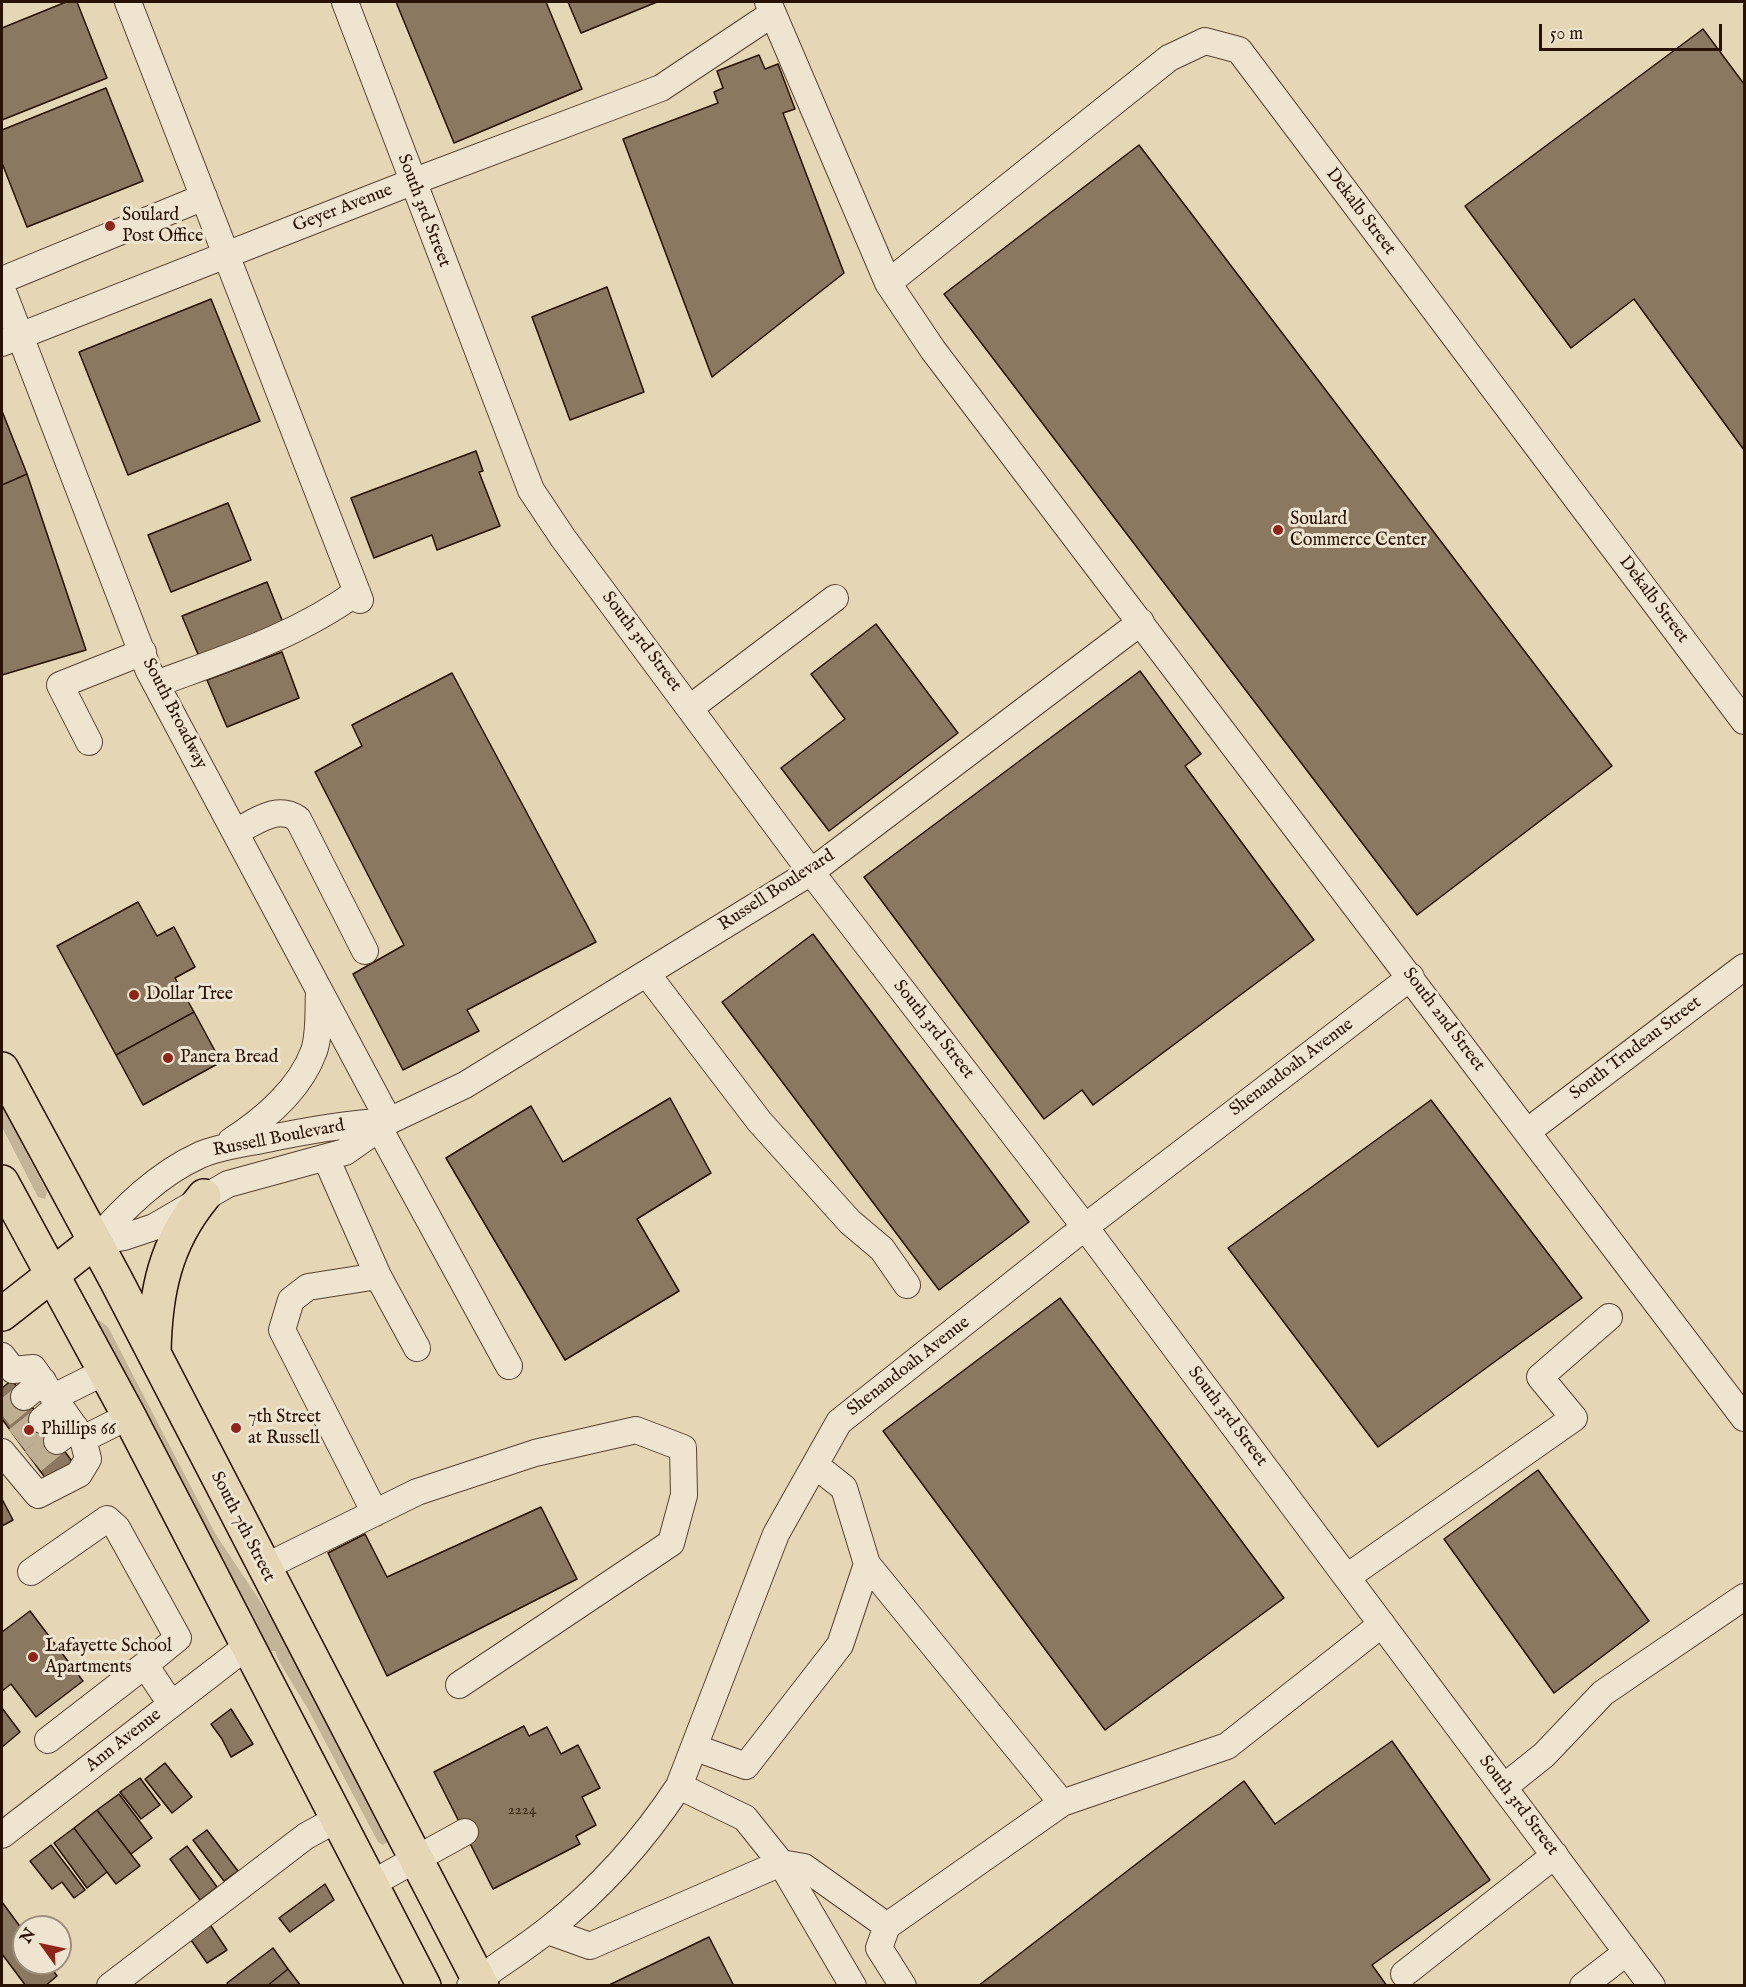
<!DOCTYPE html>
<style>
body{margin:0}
#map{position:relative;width:1746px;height:1987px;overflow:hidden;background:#e5d6b6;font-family:"IM FELL English",serif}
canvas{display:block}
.frame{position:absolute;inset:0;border:3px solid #281203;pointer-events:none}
.north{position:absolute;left:12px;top:1915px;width:60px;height:60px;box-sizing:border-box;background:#eee4d0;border:2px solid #9f907e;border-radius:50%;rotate:303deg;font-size:16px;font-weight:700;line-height:24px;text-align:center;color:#281203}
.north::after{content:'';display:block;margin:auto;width:21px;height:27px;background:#8f2418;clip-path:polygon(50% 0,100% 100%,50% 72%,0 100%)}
.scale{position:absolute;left:1539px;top:24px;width:183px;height:27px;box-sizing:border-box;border:3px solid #281203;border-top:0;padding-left:8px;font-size:18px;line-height:21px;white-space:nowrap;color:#281203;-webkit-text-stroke:4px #eee4d0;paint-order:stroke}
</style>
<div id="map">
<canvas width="1746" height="1987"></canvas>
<div class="frame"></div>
<div class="north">N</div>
<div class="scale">50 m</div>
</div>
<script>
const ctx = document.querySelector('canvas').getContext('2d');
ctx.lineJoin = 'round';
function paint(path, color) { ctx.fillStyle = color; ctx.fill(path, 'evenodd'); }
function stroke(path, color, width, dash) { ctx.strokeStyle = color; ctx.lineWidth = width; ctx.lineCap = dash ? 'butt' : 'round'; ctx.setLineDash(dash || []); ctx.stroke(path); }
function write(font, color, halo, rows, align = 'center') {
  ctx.font = font + ' "IM FELL English",serif'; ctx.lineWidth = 6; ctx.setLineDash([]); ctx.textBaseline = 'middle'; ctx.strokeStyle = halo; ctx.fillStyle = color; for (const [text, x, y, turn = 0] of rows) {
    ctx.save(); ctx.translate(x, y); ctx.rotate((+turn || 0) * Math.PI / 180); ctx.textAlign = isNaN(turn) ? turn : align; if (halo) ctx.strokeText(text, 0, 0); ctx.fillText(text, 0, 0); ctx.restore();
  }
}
paint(new Path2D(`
 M 2,1106 L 47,1192 L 45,1199 L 38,1197 L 2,1127 Z
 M 99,1320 L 108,1327 L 216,1535 L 276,1625 L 387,1837 L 387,1842 L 383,1845 L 378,1842 L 308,1709 L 280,1663 L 275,1651 L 271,1651 L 255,1627 L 96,1324 Z`), '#c5b598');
const building = new Path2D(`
 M 66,2 L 77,2 L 107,78 L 2,120 L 2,28 Z
 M 396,2 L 546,2 L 582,89 L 454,143 Z
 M 568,2 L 657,2 L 581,33 Z
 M 1703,29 L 1744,84 L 1744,450 L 1634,299 L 1571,348 L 1465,206 Z
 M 759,55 L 765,69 L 778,64 L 795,109 L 783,113 L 844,273 L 712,377 L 623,139 L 718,103 L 714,92 L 723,88 L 717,71 Z
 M 106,88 L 143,181 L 27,227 L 2,163 L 2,130 Z
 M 1139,145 L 1612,766 L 1417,915 L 944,294 Z
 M 607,287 L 644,392 L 570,420 L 532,317 Z
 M 211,299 L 260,421 L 128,475 L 79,352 Z
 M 2,411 L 27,474 L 2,485 Z
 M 476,451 L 483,471 L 479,472 L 500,526 L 437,550 L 432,535 L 374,558 L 351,498 Z
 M 27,474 L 86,650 L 2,675 L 2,485 Z
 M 228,503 L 251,560 L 171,592 L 148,535 Z
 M 267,582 L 284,625 L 200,659 L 182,616 Z
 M 876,624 L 958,733 L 829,831 L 781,768 L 845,719 L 811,674 Z
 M 282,652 L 299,698 L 227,727 L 207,680 Z
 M 1140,671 L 1201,754 L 1185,766 L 1314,940 L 1093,1105 L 1082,1090 L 1044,1119 L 864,877 Z
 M 452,673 L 596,942 L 467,1010 L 479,1031 L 403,1070 L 353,974 L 404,945 L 315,772 L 362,746 L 352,725 Z
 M 138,902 L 157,936 L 174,927 L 195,967 L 175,978 L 194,1012 L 116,1055 L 57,946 Z
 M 813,934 L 1029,1222 L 939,1290 L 722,1002 Z
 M 194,1012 L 221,1062 L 143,1105 L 116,1055 Z
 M 670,1098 L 711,1173 L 637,1219 L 679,1291 L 565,1360 L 446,1158 L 531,1106 L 563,1162 Z
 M 1431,1100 L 1582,1298 L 1378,1447 L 1228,1248 Z
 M 1060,1298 L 1284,1598 L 1105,1730 L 883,1431 Z
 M 12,1380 L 74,1464 L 49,1483 L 2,1419 L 2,1388 Z
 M 1538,1470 L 1649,1621 L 1554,1693 L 1444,1539 Z
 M 2,1499 L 13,1520 L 2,1526 Z
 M 541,1507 L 577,1579 L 387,1676 L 328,1553 L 365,1534 L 387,1577 Z
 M 30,1611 L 83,1681 L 36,1717 L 11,1684 L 2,1691 L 2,1632 Z
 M 2,1708 L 20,1732 L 2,1747 Z
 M 231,1709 L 253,1744 L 231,1757 L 222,1739 L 211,1724 Z
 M 524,1726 L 529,1736 L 547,1727 L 561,1754 L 578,1745 L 600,1788 L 582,1797 L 596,1825 L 576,1836 L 580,1844 L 493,1889 L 434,1772 Z
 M 1392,1741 L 1490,1880 L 1372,1965 L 1387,1986 L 978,1986 L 1244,1781 L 1275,1824 Z
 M 165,1763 L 192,1797 L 172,1813 L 145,1779 Z
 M 140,1778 L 160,1805 L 141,1819 L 120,1792 Z
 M 119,1794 L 152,1838 L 131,1854 L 97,1810 Z
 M 97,1810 L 140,1866 L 116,1884 L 74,1828 Z
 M 74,1828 L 107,1872 L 87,1888 L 54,1843 Z
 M 207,1830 L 238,1871 L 224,1881 L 193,1840 Z
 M 51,1845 L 85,1890 L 74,1898 L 62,1882 L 52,1889 L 30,1861 Z
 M 187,1846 L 217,1887 L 200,1900 L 170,1859 Z
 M 325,1884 L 334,1900 L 290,1932 L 279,1918 Z
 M 2,1902 L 24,1932 L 24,1963 L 48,1963 L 57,1976 L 45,1986 L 26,1986 L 2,1954 Z
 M 209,1923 L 227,1950 L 207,1963 L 189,1937 Z
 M 709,1937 L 734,1986 L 607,1986 Z
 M 273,1948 L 288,1969 L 267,1986 L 229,1986 L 227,1983 Z
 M 288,1969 L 301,1986 L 267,1986 Z`);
paint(building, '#8a7860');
stroke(building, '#281203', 1.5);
stroke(new Path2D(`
 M 2,1415 L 24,1397
 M 17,1440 L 42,1420
 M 33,1461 L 57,1441`), '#bfaf92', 26, [26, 13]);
const minor = new Path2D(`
 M 128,2 L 360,600
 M 345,2 L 531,490 L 563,538 L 811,872 L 1085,1227 L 1652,1986
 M 768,2 L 888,283 L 933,350 L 1744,1418
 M 2,280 L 204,197
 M 888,283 L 1169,58 L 1205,41 L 1239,50 L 1744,721
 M 2,289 L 149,671 L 389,1121
 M 2,343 L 412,182 L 661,88 L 772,14
 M 156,684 C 226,658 297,636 357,592
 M 690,708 L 835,598
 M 89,742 L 60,685 L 143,652
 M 235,832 C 256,822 277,804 298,819 L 365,951
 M 647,974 L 759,1121 L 850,1222 L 882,1249 L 907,1285
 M 379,1128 L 509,1366
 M 1528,1131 L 1744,967
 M 231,1141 C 264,1120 300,1089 314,1051 C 320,1033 318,1009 319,991
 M 326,1158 L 378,1276 L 308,1287 L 291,1300 L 282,1330 L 375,1513
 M 94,1242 L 124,1237 L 154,1227 L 228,1184 L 345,1152 L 389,1121 L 465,1085 L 811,872 L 1141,622
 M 94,1242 C 124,1208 158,1174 200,1155 C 219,1147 241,1144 262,1140 C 304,1131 345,1124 388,1121
 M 378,1276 L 417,1348
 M 2,1356 L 13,1370 L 33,1368 L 83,1439 L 88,1459 L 79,1474 L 38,1495 L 2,1452
 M 24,1397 L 43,1381
 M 54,1397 L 104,1372
 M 42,1420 L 60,1405
 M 83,1439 L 129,1416
 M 57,1441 L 75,1427
 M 867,1564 L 1062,1803 L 1227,1746 L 1382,1624
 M 263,1568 L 417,1492 L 535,1453 L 636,1430 L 683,1448 L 684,1495 L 671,1543 L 459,1685
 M 31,1572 L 107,1519 L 117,1528 L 178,1638 L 145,1665 L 171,1704
 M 1347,1577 L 1574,1418 L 1540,1377 L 1609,1317
 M 48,1740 L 145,1665
 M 696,1748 L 746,1766 L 840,1645 L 867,1564 L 844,1488 L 815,1465
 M 679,1786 L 745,1818 L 781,1863 L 853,1986
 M 1504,1787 L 1544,1755 L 1603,1693 L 1744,1597
 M 2,1835 L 246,1647
 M 371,1884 L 465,1832
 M 887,1926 L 879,1948 L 903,1986
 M 548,1931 L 590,1946 L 781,1863 L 804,1867 L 887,1926 L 1062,1803
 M 1404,1974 L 1555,1855
 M 110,1986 L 306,1836 L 337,1819
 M 470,1986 C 496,1966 524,1949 549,1929 C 601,1888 643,1841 679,1786 L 776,1534 L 839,1422 L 1085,1227 L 1411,977
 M 1583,1986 L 1627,1952`);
const major = new Path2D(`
 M 2,1069 L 116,1280 L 482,1986
 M 2,1182 L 129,1416 L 424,1986
 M 2,1314 L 94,1242
 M 154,1353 C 155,1293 165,1243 204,1196`);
stroke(minor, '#574330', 28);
stroke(major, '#281203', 36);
stroke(minor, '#eee4d0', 26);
stroke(major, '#e5d6b6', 33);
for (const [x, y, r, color] of [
 [110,226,6,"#8f2418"],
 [1278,530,6,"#8f2418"],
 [134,995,6,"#8f2418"],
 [168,1058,6,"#8f2418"],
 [236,1428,6,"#8f2418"],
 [29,1430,6,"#8f2418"],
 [33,1657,6,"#8f2418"]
]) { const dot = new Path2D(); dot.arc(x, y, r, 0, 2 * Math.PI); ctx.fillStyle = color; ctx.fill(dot); stroke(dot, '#eee4d0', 2); }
write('15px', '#402c1a', null, [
 ["2224",522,1811]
]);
write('18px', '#281203', '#eee4d0', [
 ["Geyer Avenue",343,209,-21],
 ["South 3rd Street",423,211,69],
 ["Dekalb Street",1360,212,53],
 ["Dekalb Street",1653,600,53],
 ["South 3rd Street",641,642,53],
 ["South Broadway",174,714,63],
 ["Russell Boulevard",777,891,-33],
 ["South 2nd Street",1443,1020,53],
 ["South 3rd Street",933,1030,52],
 ["South Trudeau Street",1636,1049,-37],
 ["Shenandoah Avenue",1292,1068,-37],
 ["Russell Boulevard",279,1139,-11],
 ["Shenandoah Avenue",909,1367,-38],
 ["South 3rd Street",1227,1417,53],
 ["South 7th Street",242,1527,63],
 ["Ann Avenue",124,1741,-38],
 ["South 3rd Street",1518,1806,53]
]);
write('18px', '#281203', '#eee4d0', [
 ["Soulard",122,216],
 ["Post Office",122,237],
 ["Soulard",1290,520],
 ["Commerce Center",1290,541],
 ["Dollar Tree",146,995],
 ["Panera Bread",180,1058],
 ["7th Street",248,1418],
 ["at Russell",248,1439],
 ["Phillips 66",41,1430],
 ["Lafayette School",45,1647],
 ["Apartments",45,1668]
], 'left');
</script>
